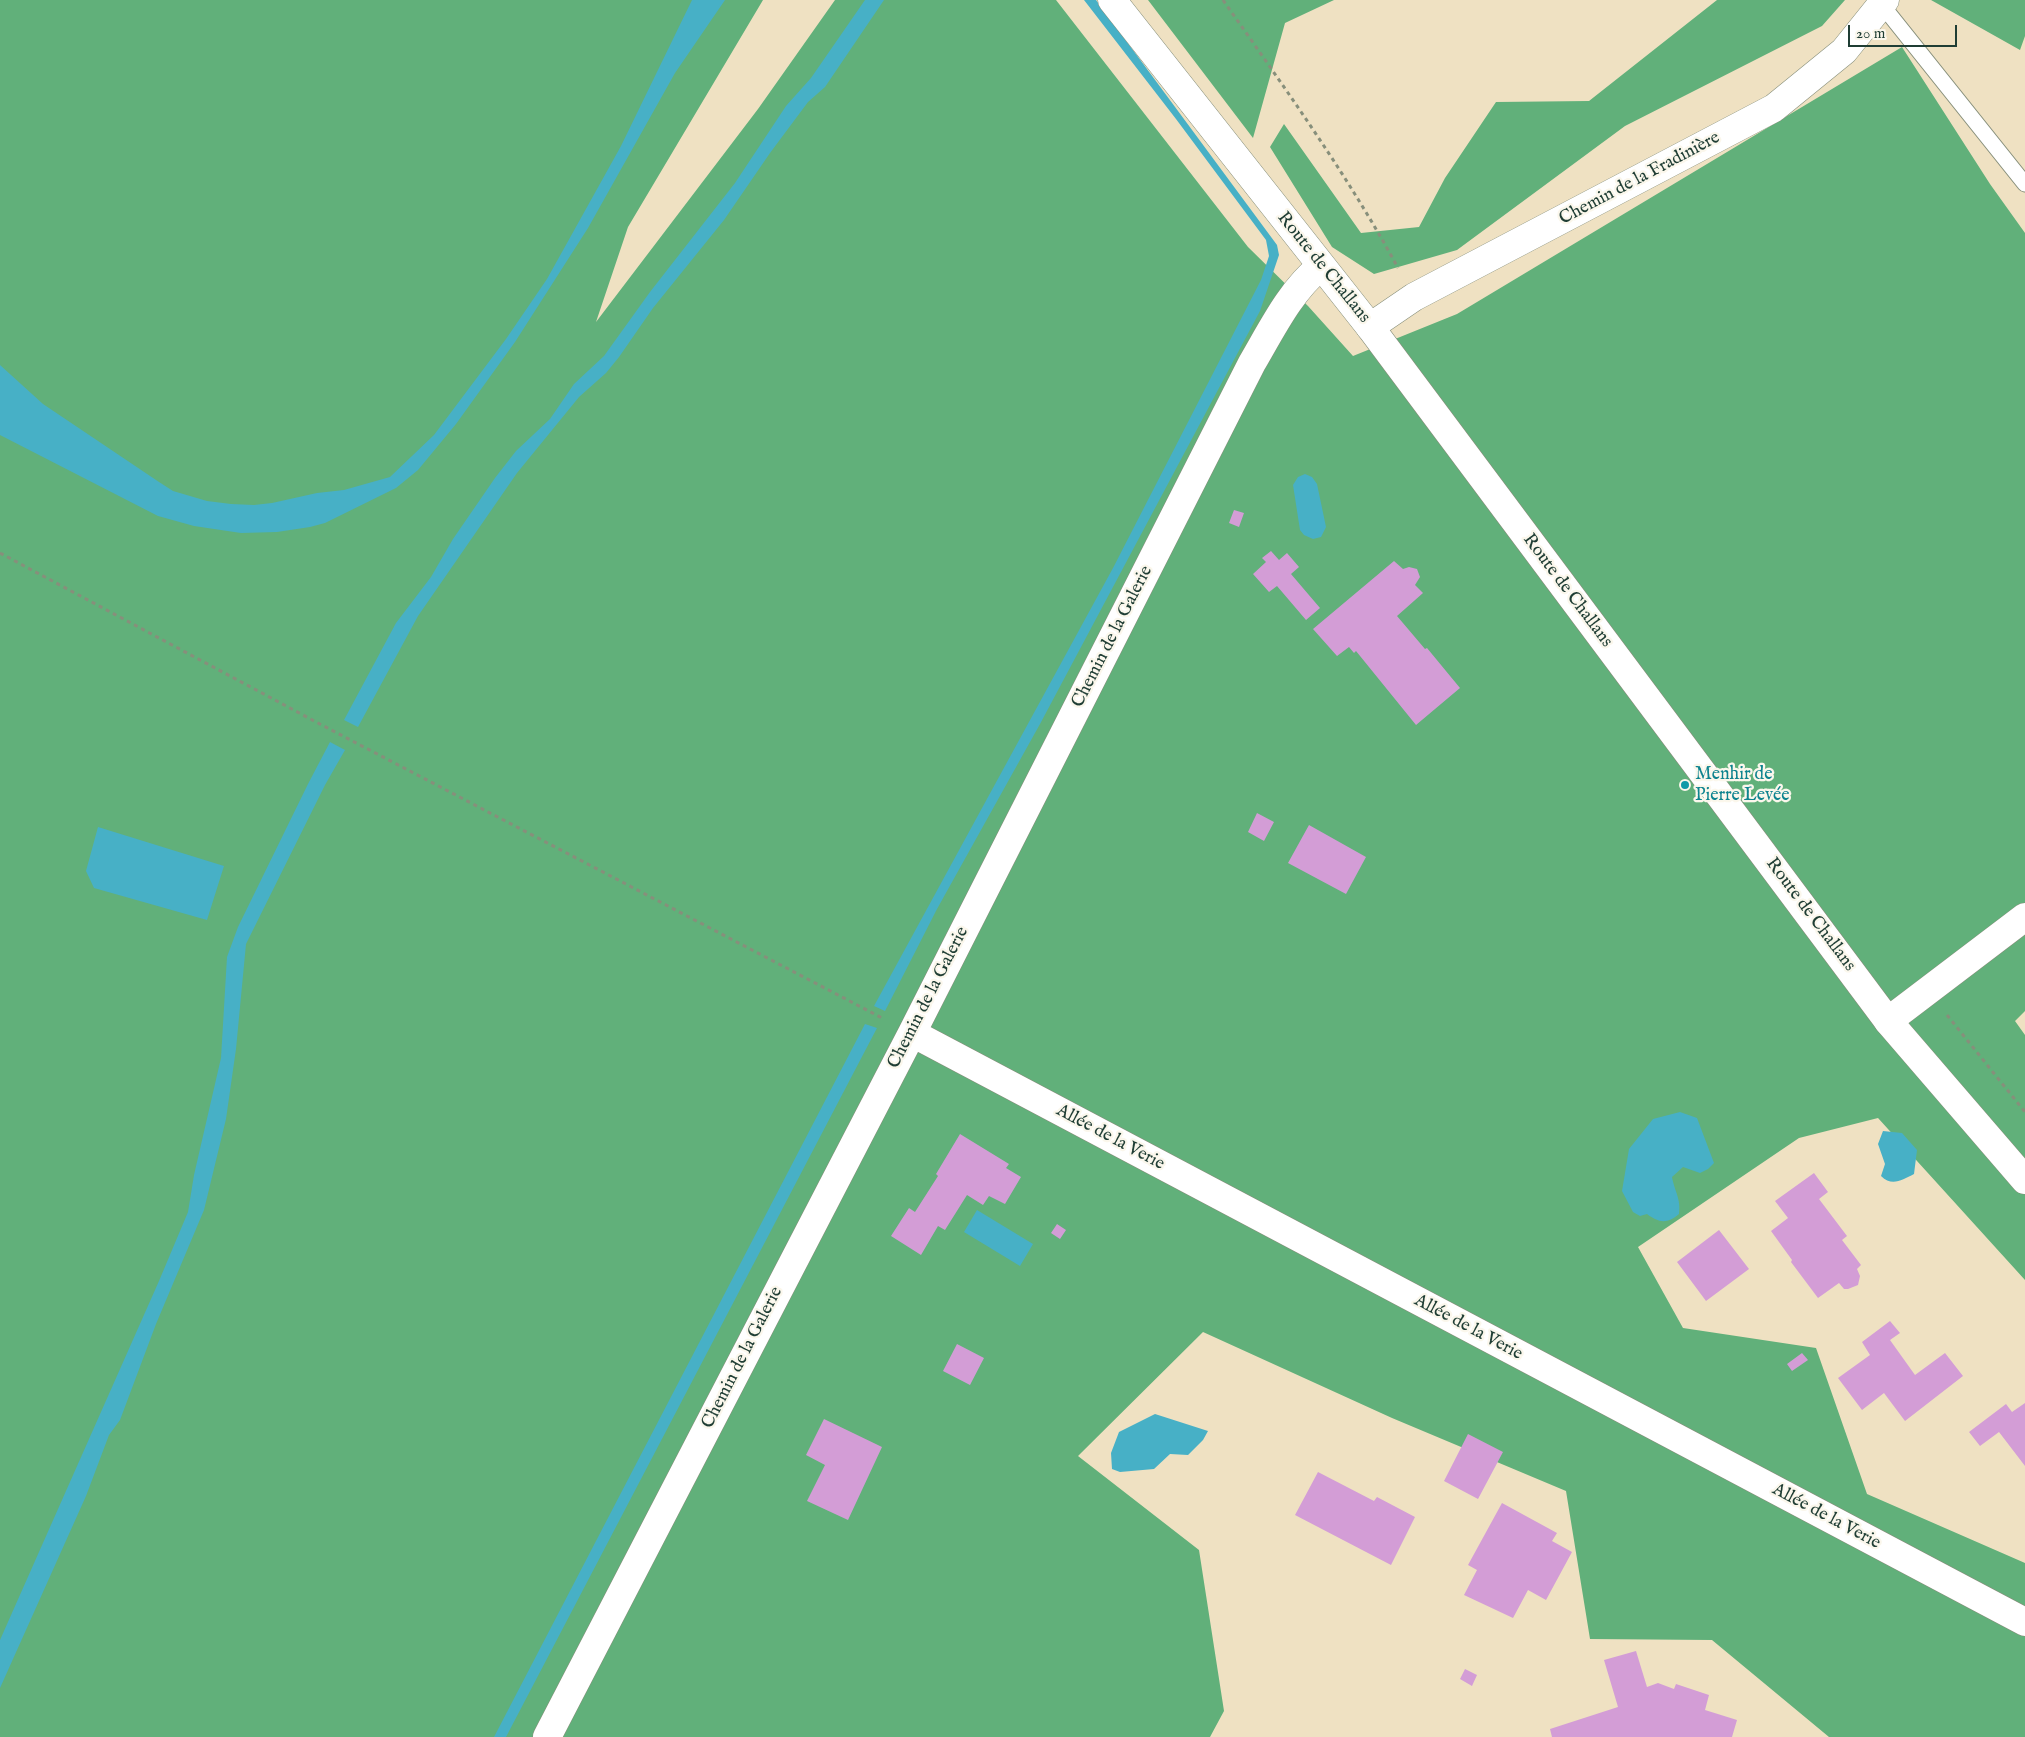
<!DOCTYPE html>
<meta charset="utf-8">
<style>
body{margin:0}
#map{position:relative;width:2025px;height:1737px;overflow:hidden;background:#efe1c2;font-family:"IM FELL English",serif}
canvas{display:block}
.scale{position:absolute;left:1848px;top:25px;width:109px;height:22px;box-sizing:border-box;border:2px solid #1f3d34;border-top:0;padding-left:6px;font-size:15px;line-height:18px;white-space:nowrap;color:#1f3d34;-webkit-text-stroke:4px #fbf7ec;paint-order:stroke}
</style>
<div id="map">
<canvas width="2025" height="1737"></canvas>
<div class="scale">20 m</div>
</div>
<script>
const ctx = document.querySelector('canvas').getContext('2d');
ctx.lineJoin = 'round';
function paint(path, color) { ctx.fillStyle = color; ctx.fill(path, 'evenodd'); }
function stroke(path, color, width, dash) { ctx.strokeStyle = color; ctx.lineWidth = width; ctx.lineCap = dash ? 'butt' : 'round'; ctx.setLineDash(dash || []); ctx.stroke(path); }
function write(font, color, halo, rows, align = 'center') {
  ctx.font = font + ' "IM FELL English",serif'; ctx.lineWidth = 4.5; ctx.setLineDash([]); ctx.textBaseline = 'middle'; ctx.strokeStyle = halo; ctx.fillStyle = color; for (const [text, x, y, turn = 0] of rows) {
    ctx.save(); ctx.translate(x, y); ctx.rotate((+turn || 0) * Math.PI / 180); ctx.textAlign = isNaN(turn) ? turn : align; if (halo) ctx.strokeText(text, 0, 0); ctx.fillText(text, 0, 0); ctx.restore();
  }
}
paint(new Path2D(`
 M 0,0 L 763,0 L 628,227 L 596,322 L 758,109 L 835,0 L 1056,0 L 1248,247 L 1308,306 L 1353,356 L 1457,314 L 1902,47 L 1990,184 L 2025,233 L 2025,1011 L 2015,1021 L 2025,1035 L 2025,1280 L 1878,1118 L 1799,1138 L 1638,1247 L 1683,1328 L 1816,1348 L 1867,1494 L 2025,1563 L 2025,1737 L 1829,1737 L 1712,1640 L 1590,1639 L 1566,1491 L 1392,1418 L 1203,1332 L 1078,1456 L 1199,1550 L 1224,1711 L 1210,1737 L 0,1737 Z
 M 1148,0 L 1334,0 L 1285,23 L 1253,138 Z
 M 1717,0 L 1845,0 L 1822,26 L 1625,126 L 1457,250 L 1374,274 L 1332,247 L 1270,147 L 1284,124 L 1361,233 L 1419,227 L 1445,178 L 1496,102 L 1589,101 Z
 M 1931,0 L 2025,0 L 2025,36 L 2020,50 Z`), '#61b07a');
paint(new Path2D(`
 M 692,0 L 725,0 L 675,73 L 588,228 L 515,342 L 456,424 L 418,470 L 396,488 L 325,523 L 310,527 L 277,532 L 241,533 L 194,526 L 158,516 L 0,435 L 0,365 L 43,404 L 159,482 L 173,491 L 207,501 L 231,504 L 254,505 L 272,503 L 317,493 L 344,490 L 390,477 L 434,435 L 506,339 L 547,279 L 621,146 Z
 M 865,0 L 884,0 L 825,87 L 808,102 L 770,153 L 724,220 L 653,308 L 619,357 L 606,373 L 579,397 L 517,473 L 418,616 L 358,727 L 344,720 L 396,623 L 431,577 L 453,539 L 495,478 L 516,451 L 550,419 L 574,384 L 604,356 L 650,292 L 735,183 L 786,106 L 811,78 Z
 M 1084,0 L 1096,0 L 1277,245 L 1279,255 L 1260,311 L 1040,724 L 937,909 L 885,1011 L 874,1006 L 1113,568 L 1261,280 L 1269,256 L 1266,240 L 1176,119 Z
 M 1305,474 L 1312,477 L 1317,484 L 1326,527 L 1321,537 L 1313,539 L 1304,535 L 1300,530 L 1293,485 L 1298,477 Z
 M 330,742 L 345,750 L 325,785 L 246,944 L 236,1049 L 226,1119 L 204,1210 L 156,1324 L 120,1420 L 109,1435 L 86,1496 L 0,1688 L 0,1640 L 159,1281 L 188,1212 L 194,1175 L 221,1058 L 227,957 L 238,927 L 308,784 Z
 M 98,827 L 224,866 L 207,920 L 94,888 L 86,871 Z
 M 865,1024 L 877,1028 L 506,1737 L 494,1737 Z
 M 1680,1112 L 1697,1118 L 1714,1163 L 1708,1169 L 1700,1173 L 1683,1167 L 1672,1177 C 1675,1193 1681,1198 1679,1214 C 1667,1224 1659,1223 1647,1214 L 1640,1216 L 1633,1212 L 1622,1191 L 1629,1149 L 1653,1119 Z
 M 1883,1131 L 1902,1133 L 1917,1150 L 1914,1174 C 1902,1180 1892,1187 1881,1176 L 1885,1164 L 1878,1144 Z
 M 977,1210 L 1033,1244 L 1020,1266 L 964,1232 Z
 M 1155,1414 L 1208,1431 L 1203,1440 L 1188,1455 L 1170,1454 L 1154,1469 L 1120,1472 L 1112,1469 L 1111,1453 L 1119,1432 Z`), '#47b0c6');
paint(new Path2D(`
 M 1234,510 L 1244,513 L 1239,527 L 1229,523 Z
 M 1271,551 L 1279,560 L 1287,553 L 1299,567 L 1291,574 L 1320,608 L 1306,620 L 1277,586 L 1269,592 L 1253,574 L 1266,562 L 1262,558 Z
 M 1394,561 L 1403,569 L 1409,567 L 1417,569 L 1420,577 L 1415,585 L 1423,593 L 1397,616 L 1425,649 L 1427,648 L 1460,688 L 1416,725 L 1356,651 L 1354,653 L 1349,647 L 1337,656 L 1313,629 Z
 M 1257,813 L 1274,822 L 1264,841 L 1248,832 Z
 M 1309,825 L 1366,857 L 1346,894 L 1288,863 Z
 M 960,1134 L 1009,1164 L 1006,1168 L 1021,1177 L 1005,1204 L 989,1196 L 983,1205 L 967,1195 L 945,1230 L 938,1226 L 921,1255 L 891,1236 L 909,1208 L 915,1212 L 938,1176 L 936,1174 Z
 M 1814,1173 L 1828,1192 L 1819,1199 L 1847,1236 L 1842,1240 L 1861,1265 L 1857,1269 L 1860,1276 L 1858,1285 L 1848,1289 L 1844,1289 L 1839,1283 L 1818,1298 L 1791,1262 L 1792,1260 L 1771,1231 L 1788,1218 L 1775,1201 Z
 M 1057,1224 L 1066,1230 L 1060,1239 L 1051,1233 Z
 M 1719,1230 L 1749,1269 L 1706,1301 L 1677,1262 Z
 M 1890,1321 L 1900,1333 L 1890,1340 L 1915,1375 L 1945,1353 L 1963,1376 L 1905,1421 L 1884,1393 L 1862,1410 L 1838,1378 L 1870,1355 L 1862,1342 Z
 M 957,1344 L 984,1358 L 970,1385 L 943,1371 Z
 M 1802,1353 L 1808,1360 L 1792,1371 L 1787,1364 Z
 M 2025,1403 L 2025,1466 L 1999,1432 L 1980,1446 L 1969,1432 L 2006,1404 L 2012,1412 Z
 M 824,1419 L 882,1447 L 848,1520 L 807,1501 L 825,1465 L 806,1455 Z
 M 1468,1434 L 1503,1452 L 1478,1499 L 1444,1481 Z
 M 1318,1472 L 1374,1501 L 1377,1497 L 1415,1517 L 1391,1565 L 1295,1515 Z
 M 1502,1503 L 1557,1533 L 1552,1541 L 1572,1552 L 1546,1600 L 1528,1590 L 1513,1618 L 1464,1595 L 1477,1570 L 1468,1565 Z
 M 1636,1651 L 1647,1687 L 1658,1683 L 1674,1689 L 1676,1684 L 1709,1695 L 1705,1710 L 1737,1720 L 1732,1737 L 1552,1737 L 1550,1729 L 1618,1707 L 1604,1660 Z
 M 1465,1669 L 1477,1675 L 1472,1686 L 1460,1679 Z`), '#d39dd6');
const service = new Path2D(`
 M 1882,5 L 2025,184`);
const minor = new Path2D(`
 M 1370,327 L 1414,297 L 1774,108 L 1844,51 L 1885,0
 M 1888,1021 L 2025,917
 M 912,1033 L 2025,1622
 M 547,1737 L 912,1033 L 1252,363 C 1272,329 1290,291 1321,266`);
const secondary = new Path2D(`
 M 1112,0 L 1370,327 L 1888,1021 L 2025,1180`);
stroke(service, '#878f7b', 17);
stroke(minor, '#878f7b', 29);
stroke(secondary, '#878f7b', 29);
stroke(new Path2D(`
 M 1223,0 C 1284,87 1347,174 1398,268
 M 0,553 L 318,723 L 884,1019
 M 1947,1015 L 2025,1112`), '#878f7b', 3, [4, 4]);
stroke(service, '#fff', 15);
stroke(minor, '#fff', 28);
stroke(secondary, '#fff', 28);
for (const [x, y, r, color] of [
 [1685,785,5,"#0f9aa8"]
]) { const dot = new Path2D(); dot.arc(x, y, r, 0, 2 * Math.PI); ctx.fillStyle = color; ctx.fill(dot); stroke(dot, '#fbf7ec', 2); }
write('18px', '#1f3d34', '#fbf7ec', [
 ["Chemin de la Fradinière",1640,179,-28],
 ["Route de Challans",1323,268,51],
 ["Route de Challans",1567,591,53],
 ["Chemin de la Galerie",1113,637,-63],
 ["Route de Challans",1810,915,53],
 ["Chemin de la Galerie",929,998,-63],
 ["Allée de la Verie",1110,1138,28],
 ["Allée de la Verie",1468,1328,28],
 ["Chemin de la Galerie",743,1358,-63],
 ["Allée de la Verie",1826,1517,28]
]);
write('18px', '#0d838f', '#fbf7ec', [
 ["Menhir de",1695,775],
 ["Pierre Levée",1695,796]
], 'left');
</script>
